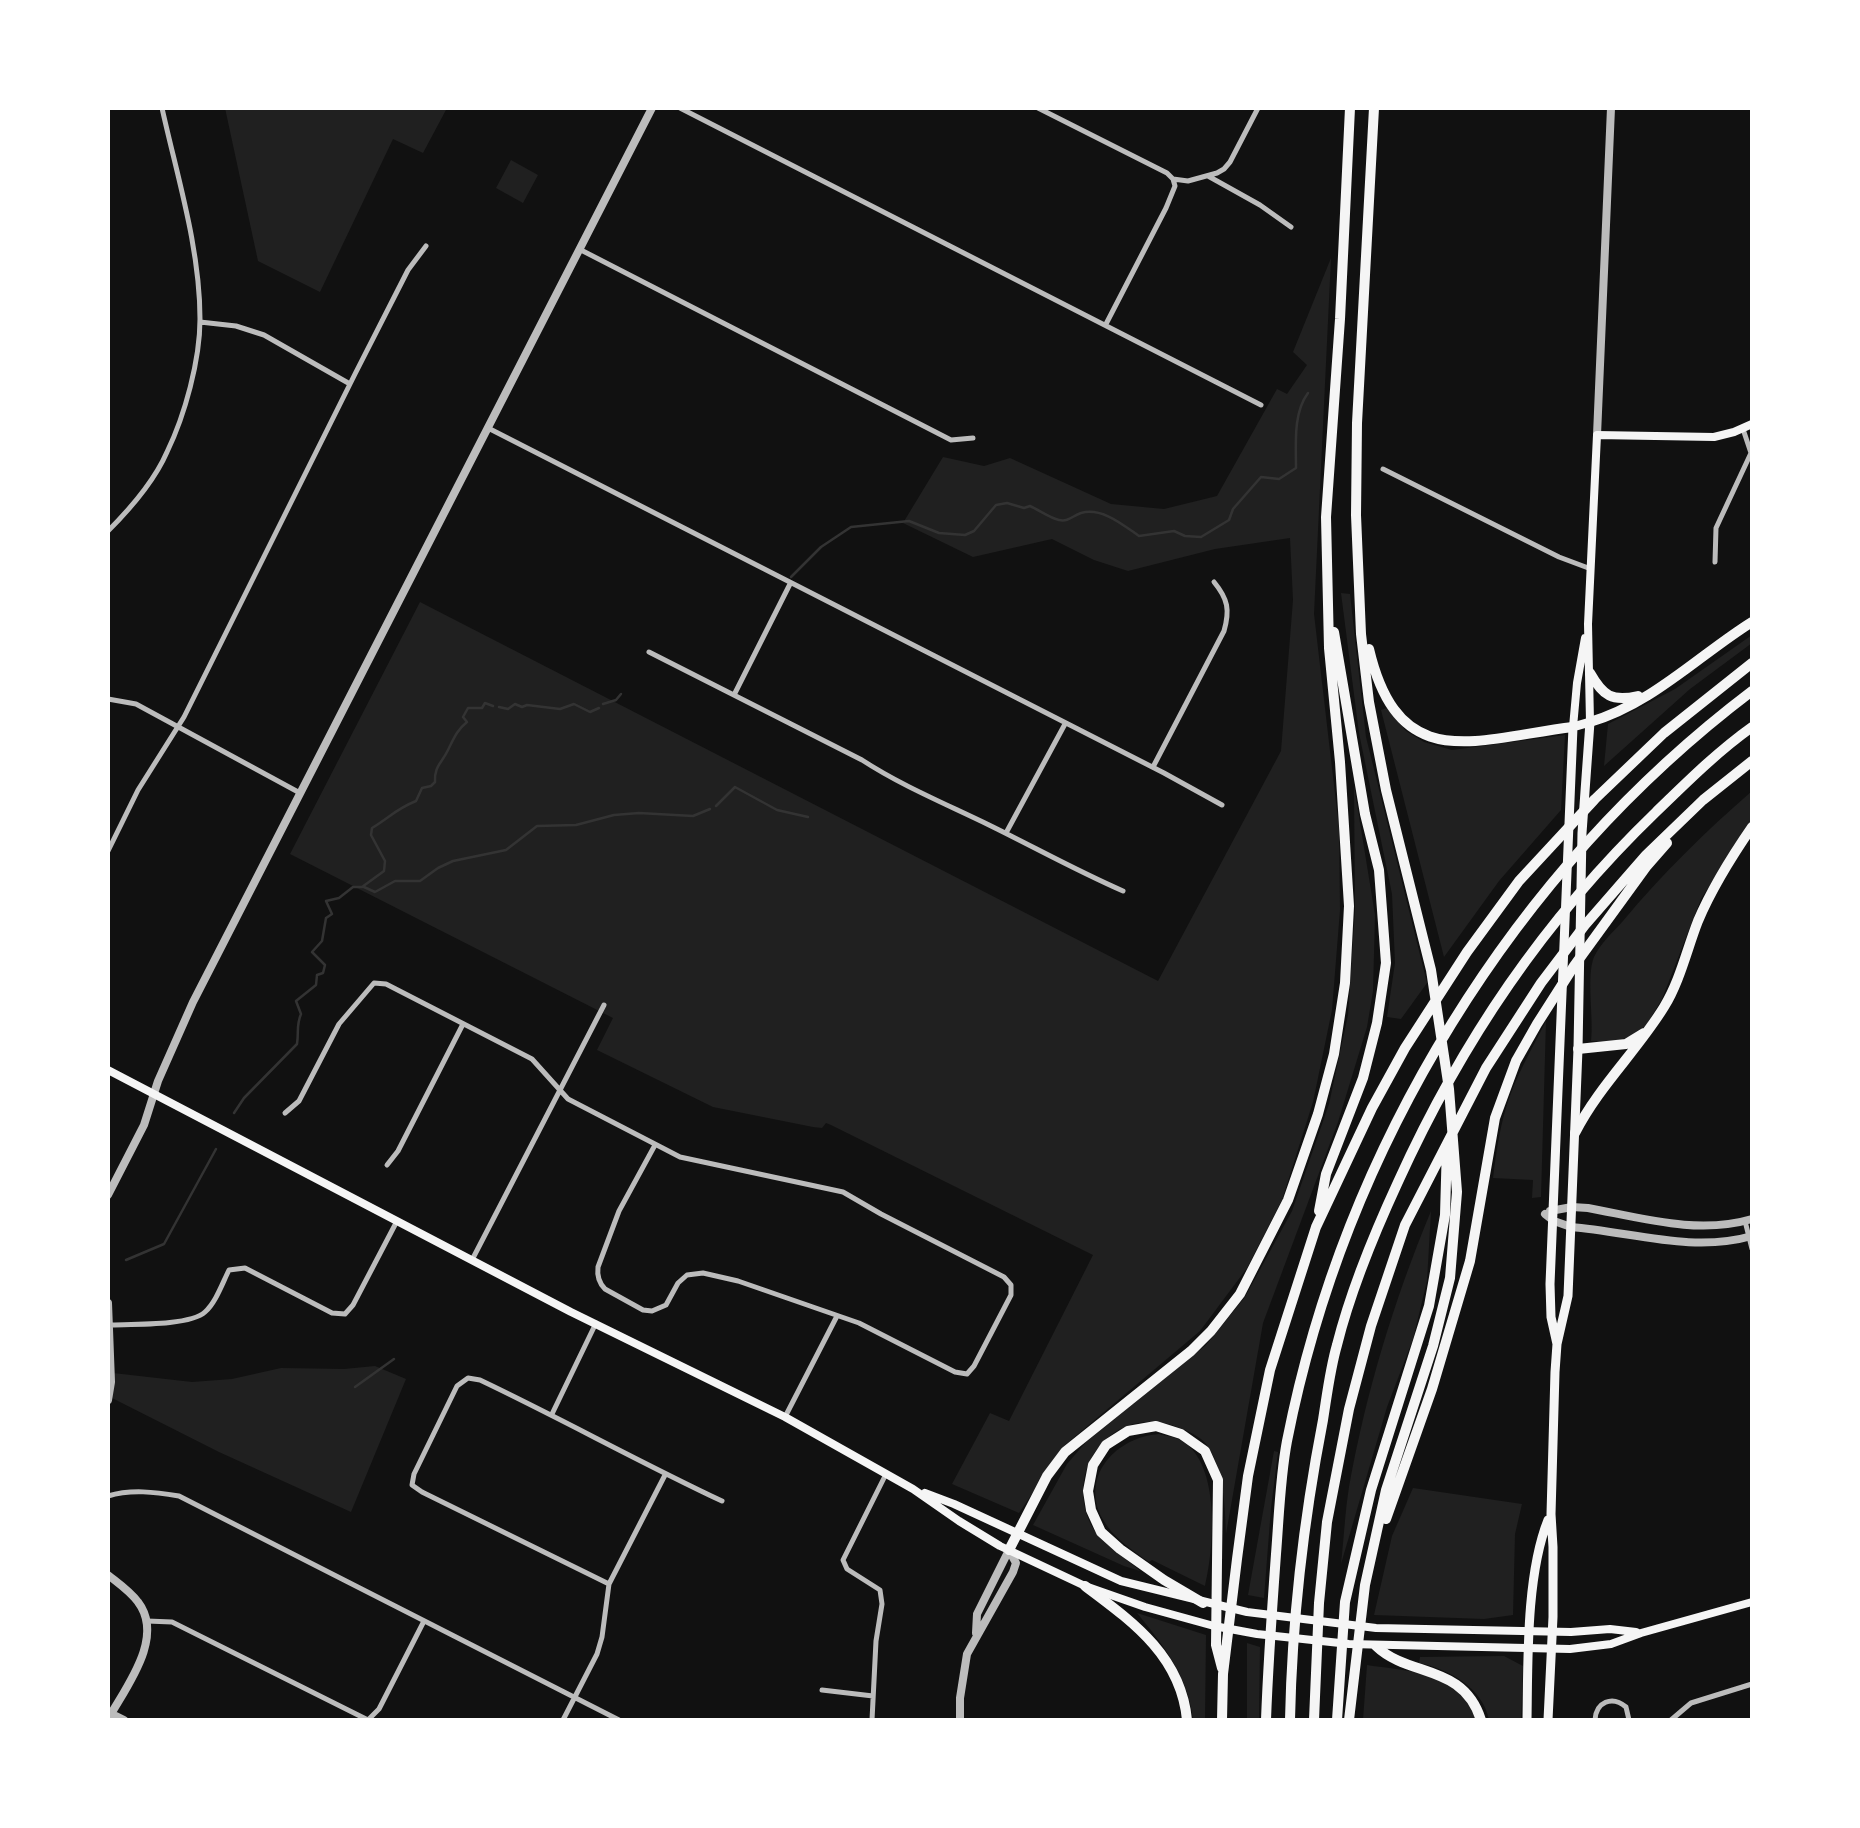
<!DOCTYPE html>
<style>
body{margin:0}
#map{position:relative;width:1860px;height:1828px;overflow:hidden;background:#111;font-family:"PT Serif",serif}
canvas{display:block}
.frame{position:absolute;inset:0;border:110px solid #fff;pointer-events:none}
</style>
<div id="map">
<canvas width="1860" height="1828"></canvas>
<div class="frame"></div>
</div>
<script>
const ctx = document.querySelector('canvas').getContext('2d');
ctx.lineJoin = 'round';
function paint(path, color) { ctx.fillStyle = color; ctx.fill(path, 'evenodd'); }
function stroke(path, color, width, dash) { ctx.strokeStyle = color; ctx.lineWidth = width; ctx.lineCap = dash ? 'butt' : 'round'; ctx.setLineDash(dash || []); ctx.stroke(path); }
paint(new Path2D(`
 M 225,108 L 447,108 L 423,153 L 393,139 L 320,292 L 258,261 Z
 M 511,160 L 538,175 L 523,203 L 496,188 Z
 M 1331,258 L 1314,614 L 1339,828 L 1340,910 L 1332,1010 L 1313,1102 L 1282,1200 L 1247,1268 L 1200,1331 L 1065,1445 L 1019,1513 L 952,1484 L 990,1413 L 1009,1421 L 1093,1255 L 831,1125 L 826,1123 L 822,1128 L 813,1127 L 713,1107 L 597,1050 L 613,1018 L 290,854 L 420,602 L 1158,981 L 1281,751 L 1293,600 L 1290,538 L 1215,549 L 1128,571 L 1094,560 L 1052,539 L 973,557 L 903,523 L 943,457 L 984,466 L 1010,458 L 1111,504 L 1164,509 L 1217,496 L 1277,389 L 1287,394 L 1307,365 L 1293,352 Z
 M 1341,593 L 1350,594 L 1366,737 L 1427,983 L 1401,1019 L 1387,1017 L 1395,963 L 1392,894 L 1359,733 Z
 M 1752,635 L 1752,643 L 1690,689 L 1604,766 L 1608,724 L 1675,689 Z
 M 1387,708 L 1406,731 L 1424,742 L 1452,750 L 1565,735 L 1561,810 L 1499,881 L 1444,957 L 1381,710 Z
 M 1354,786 L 1375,915 L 1373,991 L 1367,1027 L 1338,1122 L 1263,1323 L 1226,1534 C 1225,1507 1224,1467 1206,1444 C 1201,1437 1188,1431 1180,1428 C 1115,1400 1059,1470 1094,1530 C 1102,1543 1128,1560 1140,1571 L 1124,1566 L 1033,1525 L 1067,1464 L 1086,1442 L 1206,1345 L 1245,1297 L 1292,1211 L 1329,1104 L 1348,1015 L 1355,911 Z
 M 1752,791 L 1752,820 L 1701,899 L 1662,999 L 1647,1024 L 1636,1035 L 1613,1042 L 1591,1041 C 1594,1019 1586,976 1594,957 C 1600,944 1613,932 1623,921 C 1662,874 1706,831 1752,791 Z
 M 1546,1021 L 1541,1197 L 1532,1198 L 1533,1180 L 1493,1178 C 1496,1155 1499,1131 1506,1108 C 1515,1077 1532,1049 1546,1021 Z
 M 1431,1211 L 1427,1281 L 1413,1339 L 1387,1407 L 1341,1564 C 1344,1538 1345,1512 1349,1487 C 1366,1392 1394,1300 1431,1211 Z
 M 375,1366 L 406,1379 L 351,1512 L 219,1452 L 112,1398 L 113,1373 L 192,1382 L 232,1379 L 281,1368 L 344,1369 Z
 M 1159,1434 C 1166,1436 1176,1437 1182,1441 C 1221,1464 1214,1549 1205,1586 L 1152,1560 L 1149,1562 C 1132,1550 1112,1537 1102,1518 C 1080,1475 1117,1437 1159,1434 Z
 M 1274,1451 L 1278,1452 L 1271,1508 L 1264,1598 L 1248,1595 Z
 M 1413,1488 L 1522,1504 L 1515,1534 L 1513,1615 L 1484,1619 L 1374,1615 L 1392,1536 Z
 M 1137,1613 L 1206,1635 L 1205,1720 L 1193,1720 C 1188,1676 1164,1646 1137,1613 Z
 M 1247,1643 L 1260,1647 L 1259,1720 L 1247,1720 Z
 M 1504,1656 L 1523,1666 L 1521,1720 L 1489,1720 C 1483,1688 1449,1669 1419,1663 L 1420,1657 Z
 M 1367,1665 C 1399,1670 1442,1671 1465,1699 C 1470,1705 1473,1713 1476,1720 L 1363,1720 Z`), '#202020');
stroke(new Path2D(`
 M 791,577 L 821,547 L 851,527 L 909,521 L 939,533 L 965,535 L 974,531 L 996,505 L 1007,503 L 1024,508 L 1030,506 C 1039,510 1050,518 1059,520 C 1069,522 1072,516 1081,513 C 1102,507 1123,525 1139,536 L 1174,531 L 1185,536 L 1201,537 L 1229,520 L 1233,509 L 1261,477 L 1279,479 L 1296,468 C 1296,444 1293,413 1308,393
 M 603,704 L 616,700 L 621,694
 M 499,707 L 508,709 L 515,704 L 522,707 L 527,705 L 560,709 L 574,704 L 590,712 L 599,708
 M 716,806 L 735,787 L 777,810 L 808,817
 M 364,887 L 375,892 L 395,881 L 420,881 L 438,868 L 453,861 L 506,850 L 537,826 L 576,825 L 614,815 L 639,813 L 693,816 L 710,809
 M 234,1113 L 244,1098 L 297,1044 C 299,1031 296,1026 301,1014 L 296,1001 L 316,985 L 317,975 L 323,973 L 325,965 L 312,952 L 322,941 L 326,918 L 332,914 L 326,901 L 339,898 L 353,887 L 362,887 L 384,871 L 385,861 L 371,835 L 372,828 C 390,817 396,809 416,801 L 422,788 L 431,786 L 435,782 C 434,766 442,763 448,750 C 454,738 457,730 467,722 L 463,717 L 468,708 L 482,708 L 485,703 L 493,706
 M 126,1260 L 164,1244 L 216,1149
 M 355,1387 L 394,1359`), '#333', 2.5);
stroke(new Path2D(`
 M 680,108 L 1261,405
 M 1038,108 L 1167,173 L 1173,179 L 1188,181 L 1217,173 L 1224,169 L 1230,162 L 1258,108
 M 1208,176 L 1260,205 L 1291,227
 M 579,249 L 951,440 L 973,438
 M 200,322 L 236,326 L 264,335 L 350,384
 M 1106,324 L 1166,208 L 1175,186 L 1173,179
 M 488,428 L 1164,773 L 1222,805
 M 1383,469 L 1559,557 L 1591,569
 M 108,531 C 130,509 154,482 167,452 C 185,415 200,360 200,319 C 200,248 177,176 162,108
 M 1715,562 L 1716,528 L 1751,453 L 1743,429
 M 649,652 L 862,760 C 902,786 946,804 989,825 C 1034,847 1077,871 1123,891
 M 735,693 L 790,584
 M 108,699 L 136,704 L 300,793
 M 1153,767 L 1224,631 C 1230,610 1228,599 1214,582
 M 1006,833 L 1065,724
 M 108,851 L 138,790 L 184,717 L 355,374 L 408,270 L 426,246
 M 285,1113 L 299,1101 L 339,1024 L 374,983 L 386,984 L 532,1059 L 568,1099 L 680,1157 L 843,1192 L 881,1214 L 1004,1277 L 1011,1285 L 1011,1295 L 974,1366 L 967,1374 L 955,1372 L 859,1323 L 738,1281 L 703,1273 L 687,1275 L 678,1283 L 666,1305 L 652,1311 L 643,1310 L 605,1289 C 599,1283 597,1275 598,1267 L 619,1211 L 655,1145
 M 387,1165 L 398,1151 L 463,1024
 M 1745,1221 L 1752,1249
 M 472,1260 L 604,1005
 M 109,1325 C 131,1324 190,1326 205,1312 C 216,1302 222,1284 229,1270 L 245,1268 L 332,1313 L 345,1314 L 353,1305 L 397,1221
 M 552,1414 L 596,1323
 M 785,1417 L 837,1316
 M 108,1496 C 131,1489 155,1492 179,1496 L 619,1720
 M 609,1584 L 422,1492 L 412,1485 L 414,1474 L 457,1386 L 468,1378 L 480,1380 C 562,1419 641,1463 722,1501
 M 147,1621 L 172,1622 L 368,1720 L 379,1709 L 424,1621
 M 822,1690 L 873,1696
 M 563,1720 L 597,1654 L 602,1637 L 609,1584 L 665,1475
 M 872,1720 L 876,1641 L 882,1604 L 880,1590 L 847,1569 L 843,1560 L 886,1474
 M 1595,1720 C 1596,1702 1612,1695 1626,1707 L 1629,1720
 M 1671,1720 L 1691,1703 L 1752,1684`), '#bcbcbc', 5);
stroke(new Path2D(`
 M 1597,435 L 1611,108
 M 108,1195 L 144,1125 L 158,1081 L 193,1002 L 652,108
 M 1550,1211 L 1572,1207 L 1588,1208 C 1642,1218 1698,1235 1752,1219
 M 1545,1214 L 1554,1221 L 1571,1227 C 1632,1232 1692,1253 1752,1236
 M 108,1303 L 111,1382 L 108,1400
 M 108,1575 C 118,1583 130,1591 138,1602 C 164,1636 129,1683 111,1714
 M 976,1633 L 977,1614 L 1009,1550
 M 108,1712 L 124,1720
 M 960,1720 L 960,1698 L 967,1654 L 1013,1572 L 1016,1563 L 1009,1550`), '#bcbcbc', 8);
stroke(new Path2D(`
 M 1590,722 L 1588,624 L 1597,435 L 1714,437 L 1734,432 L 1752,424
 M 1573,727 L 1577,683 L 1585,638
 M 108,1070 L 571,1312 L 785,1417 L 913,1489 L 959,1521 L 1000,1546 L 1085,1586 L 1145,1607 L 1214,1626 L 1257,1634 L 1349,1644 L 1570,1649 L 1611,1644 L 1641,1633 L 1752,1602
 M 925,1493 L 954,1504 L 1121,1581 L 1247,1612 L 1376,1628 L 1571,1632 L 1610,1629 L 1636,1632`), '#f5f5f5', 8);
stroke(new Path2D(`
 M 1527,1720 C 1528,1661 1526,1575 1548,1520
 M 1548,1720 L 1553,1617 L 1553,1547 L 1551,1514 L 1555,1372 L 1557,1344 L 1568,1296 L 1578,1049 L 1582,833 L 1590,722 L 1573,727 L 1550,1284 L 1551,1317 L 1557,1344`), '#f5f5f5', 9);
stroke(new Path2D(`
 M 1369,649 C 1399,776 1475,739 1573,727
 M 1590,673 C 1603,696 1612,702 1638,696
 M 1590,722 C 1652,704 1699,655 1752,622
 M 1578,1049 L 1626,1044 L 1644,1033
 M 1575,1133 C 1599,1086 1637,1051 1664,1007 C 1680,981 1687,949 1698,921 C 1712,888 1732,856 1752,827
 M 1319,1211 L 1326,1174 L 1363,1078 L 1377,1023 L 1386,963 L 1379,870 L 1365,814 L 1334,632
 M 1386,1519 L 1432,1389 L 1470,1261 L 1495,1118 L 1516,1061 L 1537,1024 L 1574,966 L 1646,867 L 1667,843
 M 1009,1550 L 1047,1476 L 1065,1452 L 1191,1351 L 1211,1331 L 1240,1294 L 1288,1200 L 1318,1114 L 1334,1054 L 1345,983 L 1349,906 L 1340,762 L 1329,648 L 1326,517 L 1340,319 L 1350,108
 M 1085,1586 C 1133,1622 1181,1656 1187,1720
 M 1203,1603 L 1164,1580 L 1120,1549 L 1101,1532 L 1091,1510 L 1088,1491 L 1093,1465 L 1106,1445 L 1128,1431 L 1156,1426 L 1181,1434 L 1205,1451 L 1218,1480 L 1216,1645 L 1222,1668
 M 1376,1646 C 1409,1678 1463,1663 1481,1720
 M 1222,1720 L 1223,1674 L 1237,1559 L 1248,1476 L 1270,1370 L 1316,1227 L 1372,1108 L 1405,1048 L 1467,952 L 1519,881 L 1595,799 L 1664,733 L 1752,663
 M 1266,1720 C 1268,1665 1272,1609 1276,1554 C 1279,1517 1280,1478 1287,1441 C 1345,1147 1513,872 1752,691
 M 1290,1720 C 1292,1620 1304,1518 1323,1420 C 1327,1395 1330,1369 1337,1345 C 1351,1289 1374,1234 1398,1182 C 1462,1041 1544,920 1656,812 C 1687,782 1717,752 1752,727
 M 1314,1720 L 1319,1603 L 1327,1522 L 1349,1409 L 1371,1326 L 1405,1225 L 1486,1068 L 1541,983 L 1585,925 L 1646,855 L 1703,800 L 1752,761
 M 1337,1720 L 1345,1602 L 1371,1490 L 1429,1306 L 1445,1215 L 1447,1145
 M 1349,1720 L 1365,1585 L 1386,1490 L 1433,1346 L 1450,1278 L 1457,1192 L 1449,1089 L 1431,970 L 1386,790 L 1369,702 L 1361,634 L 1356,515 L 1357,423 L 1374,108`), '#f5f5f5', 10);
</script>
